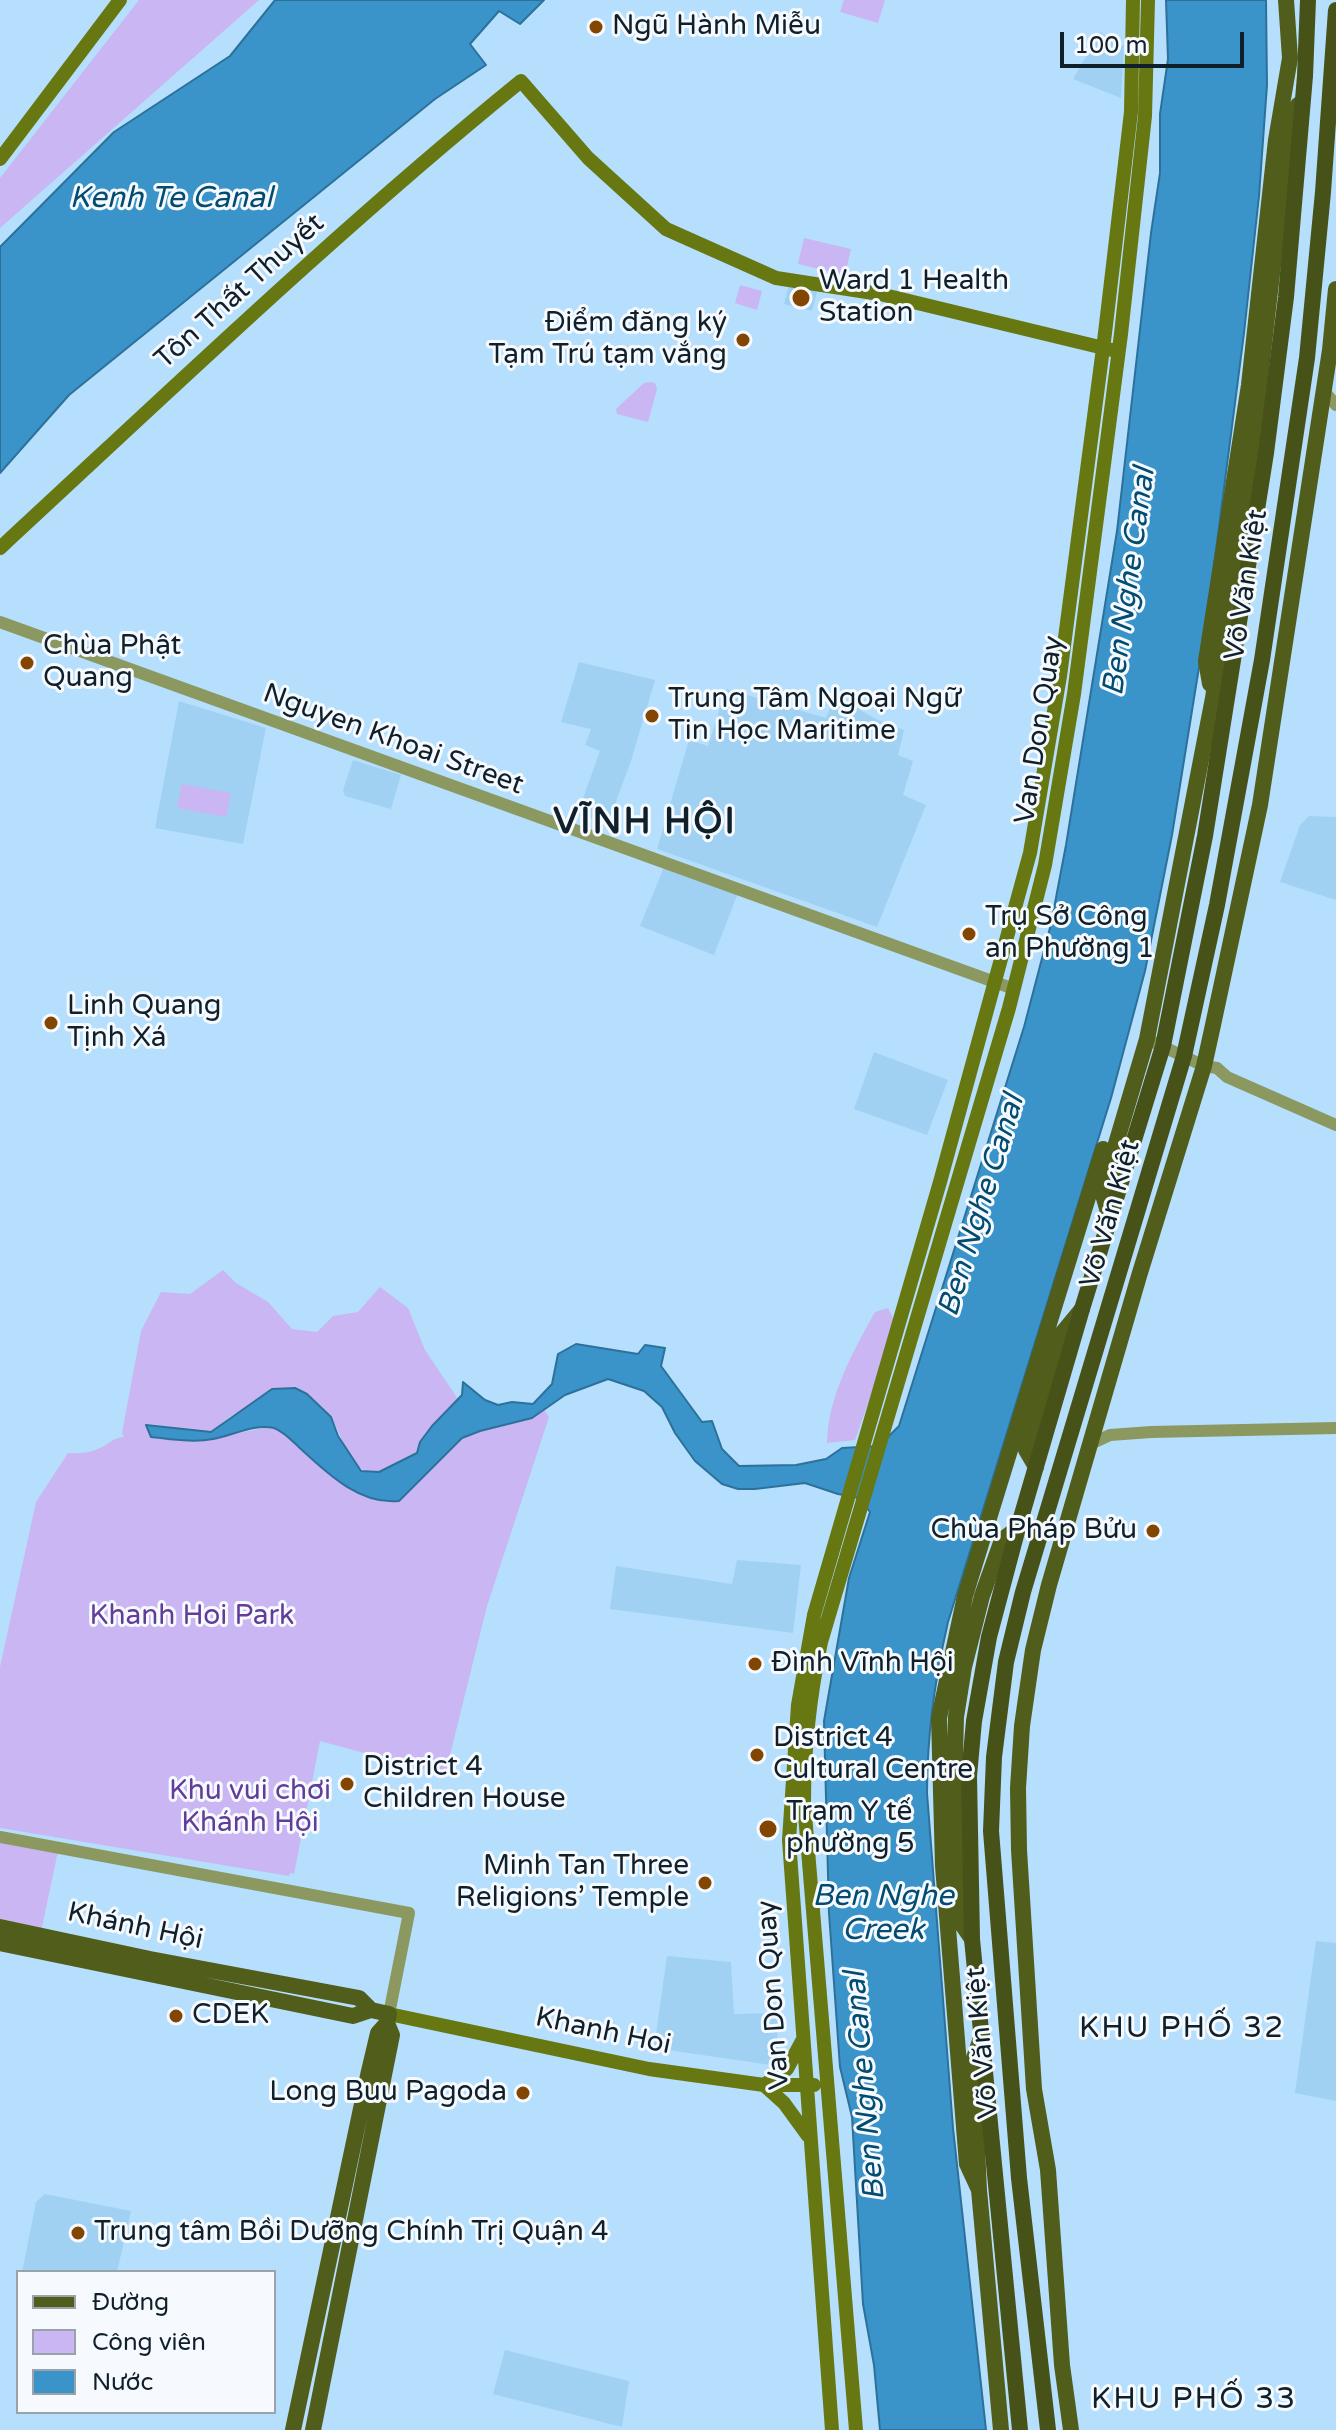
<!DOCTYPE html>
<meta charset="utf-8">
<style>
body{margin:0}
#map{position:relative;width:1336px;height:2430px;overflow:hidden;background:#b5dffd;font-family:"Varela Round",sans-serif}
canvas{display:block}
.legend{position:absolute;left:16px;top:2270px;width:260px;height:144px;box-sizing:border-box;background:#f6fafe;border:2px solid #9aa3aa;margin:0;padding:10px 14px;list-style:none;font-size:24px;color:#10202b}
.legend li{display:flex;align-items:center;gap:16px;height:40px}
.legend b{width:40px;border:2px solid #9aa3aa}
.scale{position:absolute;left:1060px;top:32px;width:184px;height:36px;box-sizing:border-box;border:4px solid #10202b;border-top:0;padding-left:10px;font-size:24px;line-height:28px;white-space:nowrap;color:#10202b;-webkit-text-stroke:6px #f6fafe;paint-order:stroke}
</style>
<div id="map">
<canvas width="1336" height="2430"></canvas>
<ul class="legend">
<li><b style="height:10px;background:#515d1b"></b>Đường</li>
<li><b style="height:22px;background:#c9b6f2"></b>Công viên</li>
<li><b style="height:22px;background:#3a94ca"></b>Nước</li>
</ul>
<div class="scale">100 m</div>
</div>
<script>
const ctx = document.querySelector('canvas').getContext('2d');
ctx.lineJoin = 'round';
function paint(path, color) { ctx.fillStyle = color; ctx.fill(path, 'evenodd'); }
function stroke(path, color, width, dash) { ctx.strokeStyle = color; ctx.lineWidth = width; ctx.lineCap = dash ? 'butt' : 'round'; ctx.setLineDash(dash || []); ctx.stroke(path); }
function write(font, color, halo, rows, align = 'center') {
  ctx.font = font + ' "Varela Round",sans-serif'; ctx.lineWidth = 6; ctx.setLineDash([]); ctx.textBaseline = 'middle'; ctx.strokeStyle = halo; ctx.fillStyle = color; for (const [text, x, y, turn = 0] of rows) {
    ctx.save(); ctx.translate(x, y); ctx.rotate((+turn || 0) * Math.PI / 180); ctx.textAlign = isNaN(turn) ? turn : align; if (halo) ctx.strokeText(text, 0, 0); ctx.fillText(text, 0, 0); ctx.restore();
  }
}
paint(new Path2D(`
 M 1100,32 L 1124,46 L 1121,98 L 1073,79 Z
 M 789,285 L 817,292 L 812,311 L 784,304 Z
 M 579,662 L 655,680 L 631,761 L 608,823 L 577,815 L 600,751 L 585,745 L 591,729 L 561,722 Z
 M 726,689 L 826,718 L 835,696 L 878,720 L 904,730 L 898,755 L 913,761 L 903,795 L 926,805 L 877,927 L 657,849 L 689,740 L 708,746 Z
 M 179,701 L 266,728 L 243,844 L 155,828 Z
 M 353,760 L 401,775 L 391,809 L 345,796 L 343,790 Z
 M 1309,816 L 1336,817 L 1336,900 L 1280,882 L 1300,825 Z
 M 664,867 L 738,893 L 714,955 L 640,926 Z
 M 874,1052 L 948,1080 L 927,1135 L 854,1109 Z
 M 737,1560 L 801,1565 L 793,1633 L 610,1609 L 616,1566 L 732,1584 Z
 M 1316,1941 L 1336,1943 L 1336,2101 L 1295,2093 Z
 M 667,1956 L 731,1962 L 734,2014 L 777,2013 L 778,2066 L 654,2048 Z
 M 45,2194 L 131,2211 L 117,2272 L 22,2272 L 36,2202 Z
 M 505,2350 L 629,2381 L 622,2427 L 493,2394 Z`), '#a0d1f3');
paint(new Path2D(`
 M 139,0 L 259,0 L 0,228 L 0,178 Z
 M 844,0 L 885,0 L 878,23 L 840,12 Z
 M 804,238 L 851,249 L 845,275 L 798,264 Z
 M 740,285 L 762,291 L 757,310 L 735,303 Z
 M 650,382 L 655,383 L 657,389 L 648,422 L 617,414 L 616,409 L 644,383 Z
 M 182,784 L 231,793 L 226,817 L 177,808 Z
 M 223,1270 L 236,1283 L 268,1302 L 292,1329 L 317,1332 L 333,1316 L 358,1312 L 380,1287 L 408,1308 L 425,1350 L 458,1399 C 442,1414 424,1432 417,1453 C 408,1460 399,1463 389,1468 C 349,1485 347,1441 330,1416 C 324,1408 315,1401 307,1394 L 232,1415 L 211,1432 L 149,1424 L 206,1439 L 270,1427 L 282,1432 L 317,1464 L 389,1502 L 399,1501 C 420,1481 437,1453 461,1439 C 487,1423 519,1426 544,1410 L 549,1417 L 487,1606 L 445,1775 L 320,1741 L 294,1874 L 290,1873 L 289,1876 L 0,1828 L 0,1667 L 36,1502 L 68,1453 C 80,1454 89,1453 100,1448 C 109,1444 113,1438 124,1437 L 122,1433 L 141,1331 L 161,1292 L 190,1294 Z
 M 888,1308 L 896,1324 L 855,1440 L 827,1443 C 828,1397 853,1351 875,1312 Z
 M 0,1841 L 58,1851 L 41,1932 L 0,1924 Z`), '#c9b6f2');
const water = new Path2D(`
 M 275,0 L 544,0 L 520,24 L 499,11 L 470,44 L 486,65 L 435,99 L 69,395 L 0,473 L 0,247 L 114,132 L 230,56 Z
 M 1166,0 L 1266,0 L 1267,85 L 1259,196 L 1244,333 L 1209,605 L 1172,835 L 1145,971 L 1111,1098 L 948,1622 C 935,1678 927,1734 927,1793 L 953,2128 L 986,2430 L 880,2430 L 874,2365 L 863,2304 L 852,2117 L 840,2067 L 829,1913 L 824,1721 L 849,1578 L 870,1512 L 859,1498 L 838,1494 L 805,1483 L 755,1489 L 738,1489 L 722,1484 L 695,1461 L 675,1433 L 662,1407 L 644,1391 L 608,1379 L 565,1395 L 532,1418 L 480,1431 L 462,1438 L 399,1501 C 361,1505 329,1475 303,1451 C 294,1443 285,1432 274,1428 C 254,1423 232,1436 213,1439 C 193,1443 171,1439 151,1437 L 146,1425 L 211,1432 L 272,1389 L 295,1388 L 307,1394 L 331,1417 L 338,1436 L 361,1471 L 379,1472 L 417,1453 L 420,1442 L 432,1426 L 462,1395 L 463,1382 L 485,1400 L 498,1405 L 512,1402 L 533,1404 L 552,1384 L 558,1354 L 576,1344 L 638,1354 L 645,1345 L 665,1348 L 661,1366 L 702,1422 L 712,1421 L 722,1449 L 739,1466 L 796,1465 L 826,1459 L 842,1448 L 879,1446 L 899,1426 L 1024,1027 L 1051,924 L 1066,845 L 1117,531 L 1151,233 L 1160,173 L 1160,114 L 1168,59 Z`);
paint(water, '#3a94ca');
stroke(water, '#2d719a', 2);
stroke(new Path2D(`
 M 1324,391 L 1336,405
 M 0,622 L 1014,989
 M 1147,1039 L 1204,1066 L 1217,1068 L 1227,1077 L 1336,1125
 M 1088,1445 L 1110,1435 L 1151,1432 L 1336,1428
 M 0,1837 L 409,1913 L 389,2014`), '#8b9860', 12);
stroke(new Path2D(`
 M 0,159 L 120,0
 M 0,548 C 171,390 340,228 521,81 L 588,158 L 666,229 L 776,278 L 880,294 L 1112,350
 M 389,2014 L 649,2069 L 764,2085 L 814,2085
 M 764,2085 L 784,2103 L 808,2136
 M 764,2085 L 787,2069 L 802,2041
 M 832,2430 L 789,1840 L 798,1705 L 814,1615 L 940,1182 L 1030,853 L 1060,676 L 1105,333 L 1131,112 L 1133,0
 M 856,2430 L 804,1802 C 804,1748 810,1695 821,1642 L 1009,1008 L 1045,865 L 1074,694 L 1121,334 L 1145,116 L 1148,0`), '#677711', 14);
stroke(new Path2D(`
 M 1210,684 L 1206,661 L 1249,385 L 1276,140 L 1290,58 L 1286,0
 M 1110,1219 L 1102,1191 L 1147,1039 L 1213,698 L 1251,457 L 1286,152 L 1298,105
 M 1036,1467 L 1026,1450 L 1058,1338 L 1082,1309
 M 0,1927 L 150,1959 L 359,1998 L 371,2010
 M 972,1939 L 961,1923 L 954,1800 L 956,1717 L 964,1667 L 982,1596 L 1002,1540 L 1018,1528
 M 0,1943 L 353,2016 L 371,2010 L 389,2014 L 387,2023 L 378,2033 L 369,2071 L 293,2430
 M 982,2035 L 973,2061 L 979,2190 L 1001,2430
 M 979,2190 L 967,2164 L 943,1866 L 939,1718 L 965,1596 L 1103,1149
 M 313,2430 L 392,2035 L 387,2023
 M 1071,2430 L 1062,2365 L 1048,2170 L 1034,2089 L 1019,1850 L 1018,1788 L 1022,1726 L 1033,1650 L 1049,1585 L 1139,1276 L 1204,1066 L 1213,1025 L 1260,805 L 1330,350 L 1336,289`), '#515d1b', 16);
stroke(new Path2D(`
 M 1020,2430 L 972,1939 L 969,1776 L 974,1721 L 989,1637 L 1018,1528 L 1082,1309 L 1163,1046 L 1205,836 L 1266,453 L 1286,297 L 1305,76 L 1308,0
 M 1048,2430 L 1019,2178 L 991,1831 L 994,1757 L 1006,1662 L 1023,1592 L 1184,1056 L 1217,905 L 1262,660 L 1307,358 L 1323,192 L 1336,10`), '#475218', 16);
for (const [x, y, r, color] of [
 [596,27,8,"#834602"],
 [801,298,10,"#834602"],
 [743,340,8,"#834602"],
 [27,663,8,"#834602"],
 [652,716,8,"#834602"],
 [969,934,8,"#834602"],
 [51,1023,8,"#834602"],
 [1153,1531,8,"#834602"],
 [755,1664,8,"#834602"],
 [757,1755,8,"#834602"],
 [347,1784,8,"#834602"],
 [768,1829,10,"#834602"],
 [705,1883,8,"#834602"],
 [176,2016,8,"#834602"],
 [523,2093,8,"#834602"],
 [78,2233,8,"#834602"]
]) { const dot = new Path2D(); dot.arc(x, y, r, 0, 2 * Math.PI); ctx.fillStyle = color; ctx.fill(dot); stroke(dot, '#f6fafe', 3); }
write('28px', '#10202b', '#f6fafe', [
 ["Ngũ Hành Miễu",612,27],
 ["Ward 1 Health",819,282],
 ["Station",819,314],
 ["Điểm đăng ký",727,324,"right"],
 ["Tạm Trú tạm vắng",727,356,"right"],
 ["Chùa Phật",43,647],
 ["Quang",43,679],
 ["Trung Tâm Ngoại Ngữ",668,700],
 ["Tin Học Maritime",668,732],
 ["Trụ Sở Công",985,918],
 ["an Phường 1",985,950],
 ["Linh Quang",67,1007],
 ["Tịnh Xá",67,1039],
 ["Chùa Pháp Bửu",1137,1531,"right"],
 ["Đình Vĩnh Hội",771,1664],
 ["District 4",773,1739],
 ["Cultural Centre",773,1771],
 ["District 4",363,1768],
 ["Children House",363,1800],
 ["Trạm Y tế",786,1813],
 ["phường 5",786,1845],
 ["Minh Tan Three",689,1867,"right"],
 ["Religions’ Temple",689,1899,"right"],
 ["CDEK",192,2016],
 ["Long Buu Pagoda",507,2093,"right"],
 ["Trung tâm Bồi Dưỡng Chính Trị Quận 4",94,2233]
], 'left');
write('28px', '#10202b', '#f6fafe', [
 ["Tôn Thất Thuyết",240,292,-42],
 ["Võ Văn Kiệt",1247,585,-81],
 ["Van Don Quay",1040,730,-81],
 ["Nguyen Khoai Street",393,740,20],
 ["Võ Văn Kiệt",1111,1214,-74],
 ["Khánh Hội",135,1927,12],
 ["Van Don Quay",774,1995,-94],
 ["Khanh Hoi",603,2032,12],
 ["Võ Văn Kiệt",983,2043,-95]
]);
write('28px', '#613c99', '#f6fafe', [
 ["Khanh Hoi Park",192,1617],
 ["Khu vui chơi",250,1792],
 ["Khánh Hội",250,1824]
]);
write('italic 30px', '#034c71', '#f6fafe', [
 ["Kenh Te Canal",171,199],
 ["Ben Nghe Canal",1130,582,-82],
 ["Ben Nghe Canal",982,1206,-73],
 ["Ben Nghe",883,1897],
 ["Creek",883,1931],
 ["Ben Nghe Canal",866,2086,-95]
]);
ctx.letterSpacing = '2px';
write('30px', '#10202b', '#f6fafe', [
 ["KHU PHỐ 32",1182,2029],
 ["KHU PHỐ 33",1194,2400]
]);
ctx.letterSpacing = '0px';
ctx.letterSpacing = '2px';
write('bold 36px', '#10202b', '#f6fafe', [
 ["VĨNH HỘI",645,824]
]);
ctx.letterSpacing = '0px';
</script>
